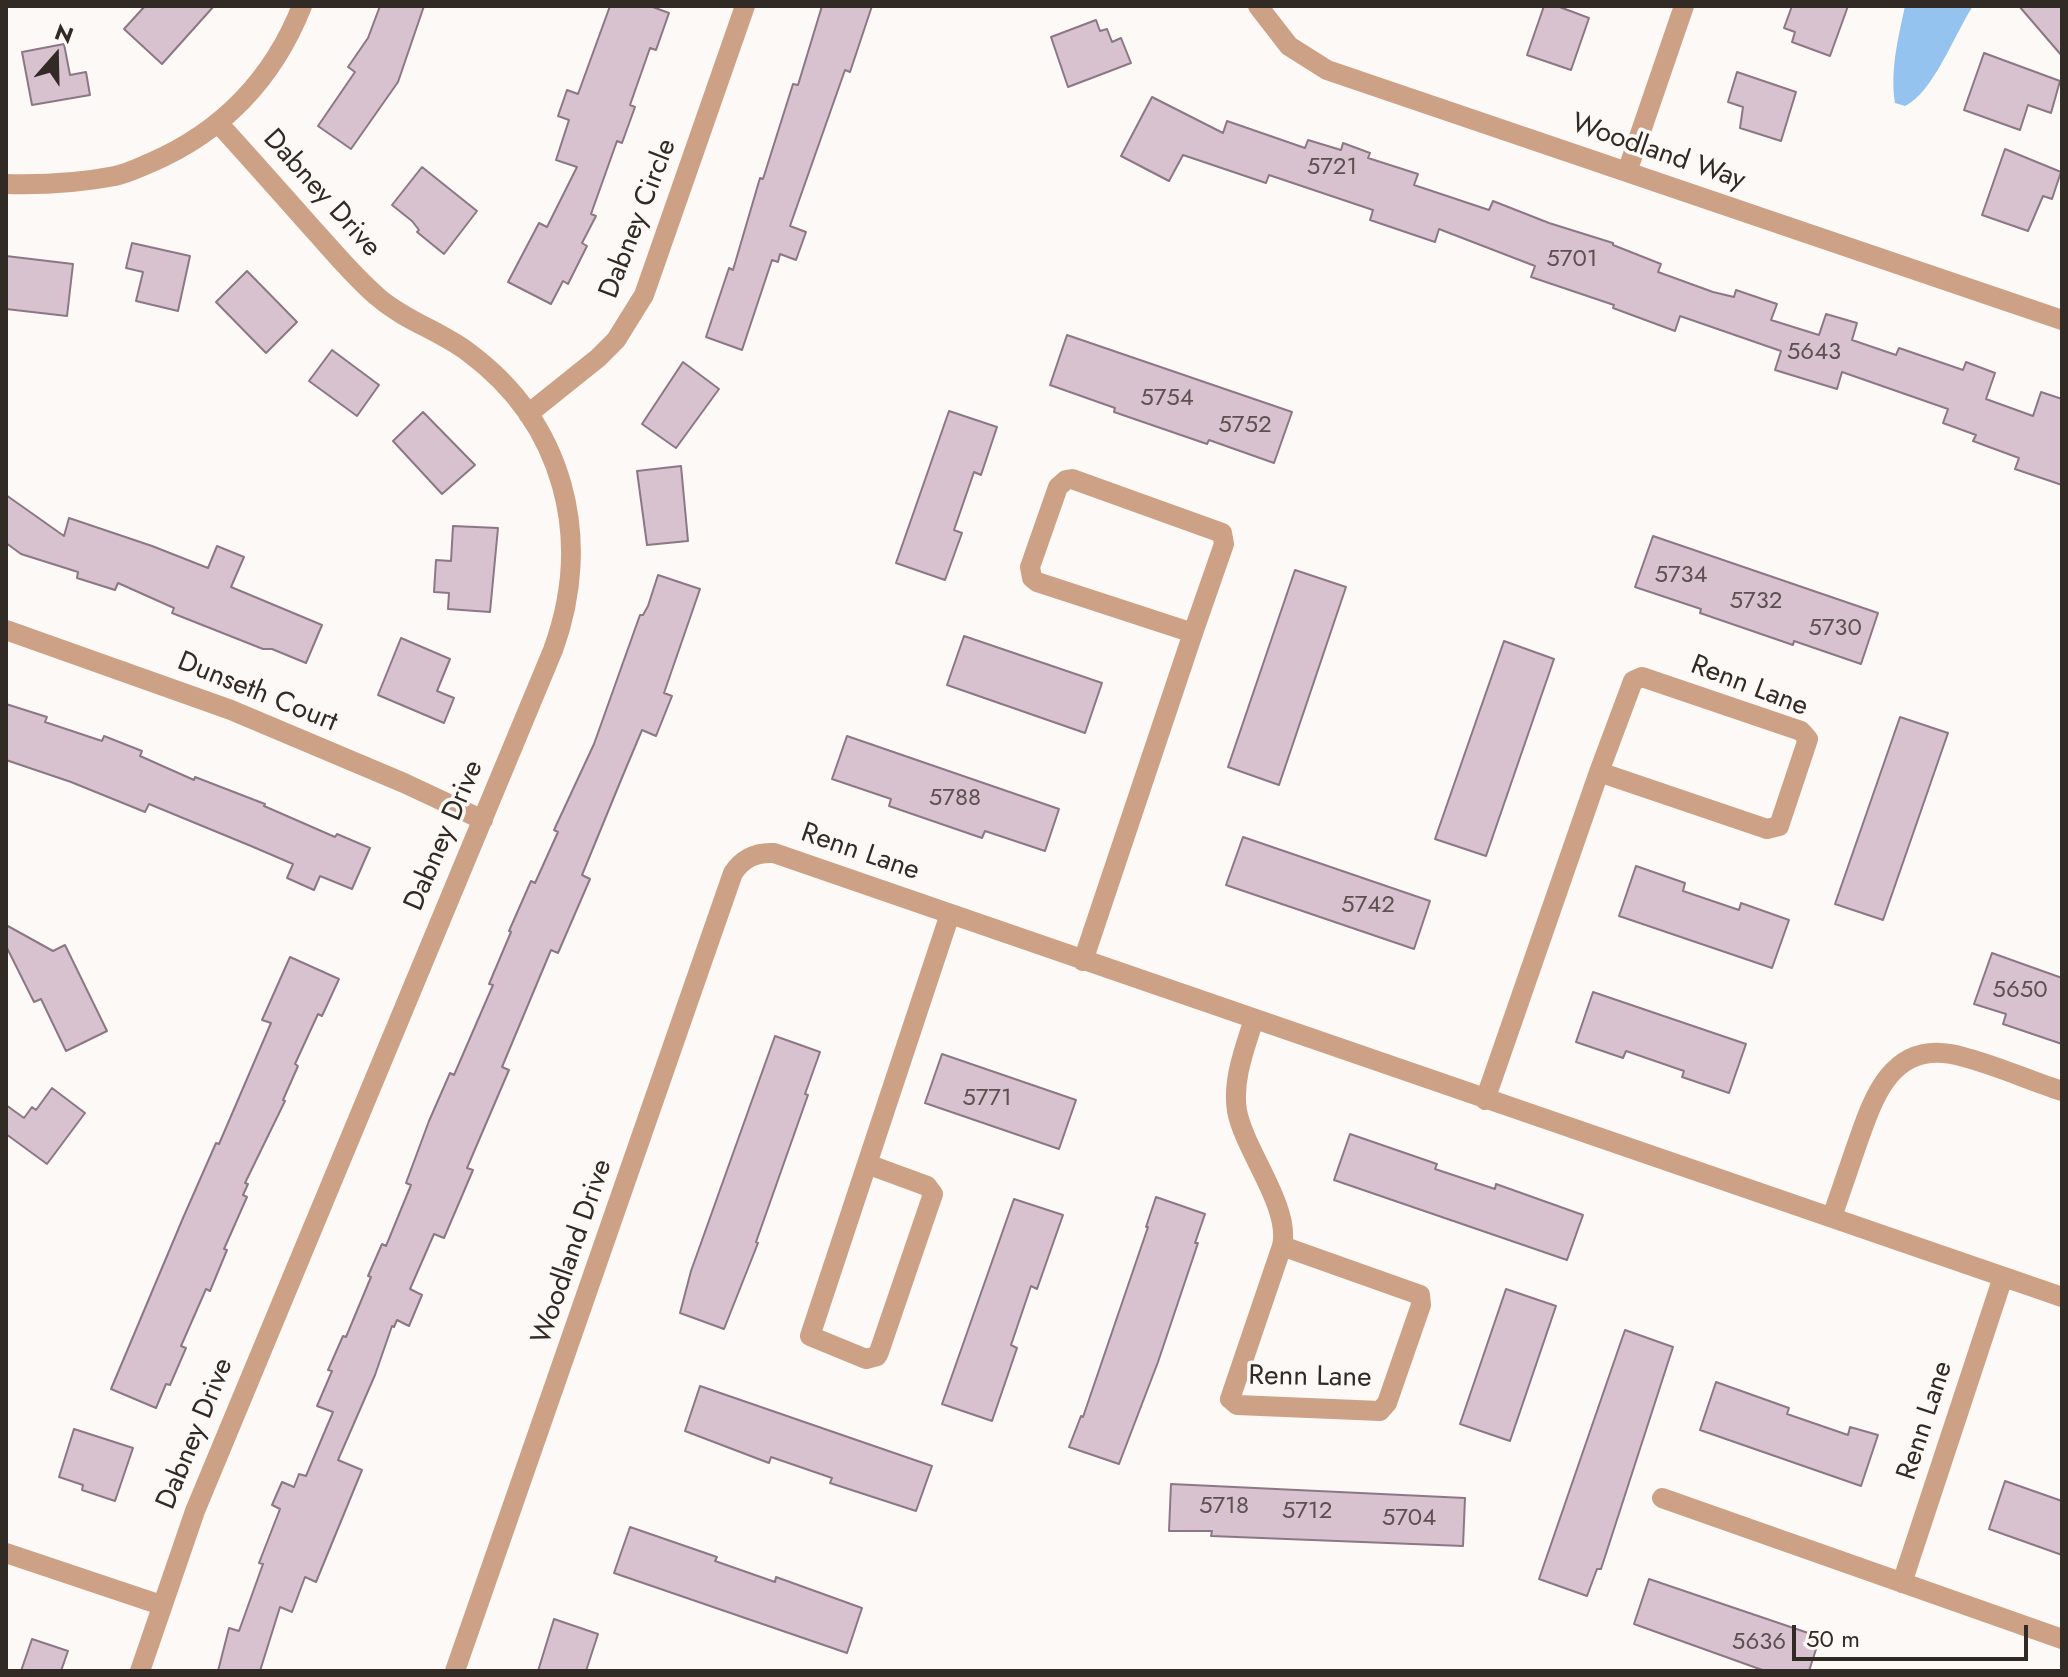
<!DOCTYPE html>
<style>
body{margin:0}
#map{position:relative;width:2068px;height:1677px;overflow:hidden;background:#fdf9f6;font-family:Jost,sans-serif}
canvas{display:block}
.frame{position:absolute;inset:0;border:8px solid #322a25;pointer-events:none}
.north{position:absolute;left:16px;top:16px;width:80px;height:80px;-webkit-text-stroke:6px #fdf9f6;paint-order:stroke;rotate:20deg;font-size:22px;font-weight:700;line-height:32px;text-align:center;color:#322a25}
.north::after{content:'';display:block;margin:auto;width:28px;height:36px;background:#322a25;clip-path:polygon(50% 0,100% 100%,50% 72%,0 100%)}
.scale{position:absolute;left:1792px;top:1625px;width:236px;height:36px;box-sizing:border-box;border:4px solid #322a25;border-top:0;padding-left:10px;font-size:24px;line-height:28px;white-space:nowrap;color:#322a25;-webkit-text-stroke:6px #fdf9f6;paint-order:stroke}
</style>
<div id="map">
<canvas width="2068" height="1677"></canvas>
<div class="frame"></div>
<div class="north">N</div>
<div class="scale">50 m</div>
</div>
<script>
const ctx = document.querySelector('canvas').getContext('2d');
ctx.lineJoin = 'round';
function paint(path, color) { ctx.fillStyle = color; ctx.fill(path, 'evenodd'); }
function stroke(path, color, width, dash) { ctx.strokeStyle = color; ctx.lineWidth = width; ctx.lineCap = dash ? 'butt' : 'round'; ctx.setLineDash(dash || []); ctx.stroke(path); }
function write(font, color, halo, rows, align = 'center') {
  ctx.font = font + ' Jost,sans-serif'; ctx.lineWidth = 7; ctx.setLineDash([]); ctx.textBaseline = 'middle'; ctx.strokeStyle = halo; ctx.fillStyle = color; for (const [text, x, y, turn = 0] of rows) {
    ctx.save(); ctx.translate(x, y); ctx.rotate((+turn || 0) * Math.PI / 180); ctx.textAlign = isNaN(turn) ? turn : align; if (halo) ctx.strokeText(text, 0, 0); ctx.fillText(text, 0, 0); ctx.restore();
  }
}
paint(new Path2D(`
 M 1905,6 L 1973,6 C 1955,33 1933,93 1905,106 L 1895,103 C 1890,70 1898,39 1905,6 Z`), '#94c3ef');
const building = new Path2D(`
 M 145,6 L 214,6 L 162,64 L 124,29 Z
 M 380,6 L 424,6 L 398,82 L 351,149 L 318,126 L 355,72 L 348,67 L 368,38 Z
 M 610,6 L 650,6 L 669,13 L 656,50 L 650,48 L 630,105 L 635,107 L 622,143 L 617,141 L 591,214 L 596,216 L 582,243 L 587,246 L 568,284 L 563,281 L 551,304 L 508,282 L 539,223 L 547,227 L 577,167 L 556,160 L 569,120 L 558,116 L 567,90 L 578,94 Z
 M 822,6 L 872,6 L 850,72 L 845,70 L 790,226 L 806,232 L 796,260 L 780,254 L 778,262 L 772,260 L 742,350 L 706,337 L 729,268 L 733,270 L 760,178 L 763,179 L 793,84 L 798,85 Z
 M 1544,6 L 1557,6 L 1589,18 L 1571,70 L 1527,55 Z
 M 1792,6 L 1848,6 L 1830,56 L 1792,42 L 1795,32 L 1784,28 Z
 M 2019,6 L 2062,6 L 2062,56 Z
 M 1096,20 L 1100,31 L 1107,29 L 1112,42 L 1121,38 L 1131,63 L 1068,87 L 1051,37 Z
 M 64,44 L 70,75 L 86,72 L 90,95 L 32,105 L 22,52 Z
 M 1984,53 L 2060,81 L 2051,113 L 2028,105 L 2020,130 L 1964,110 Z
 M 1737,72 L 1796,92 L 1781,141 L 1740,128 L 1743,107 L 1728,102 Z
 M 1152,97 L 1223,133 L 1227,121 L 1305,148 L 1308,140 L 1341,150 L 1343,143 L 1370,153 L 1368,158 L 1418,174 L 1414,185 L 1489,210 L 1493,201 L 1549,223 L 1613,243 L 1613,245 L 1661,264 L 1658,272 L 1713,292 L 1734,297 L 1736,290 L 1777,304 L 1771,320 L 1819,335 L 1826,314 L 1857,323 L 1852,340 L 1896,355 L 1899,348 L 1963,370 L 1966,362 L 1995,373 L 1986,399 L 2033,416 L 2041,392 L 2062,399 L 2062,485 L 2015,469 L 2019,458 L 1973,441 L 1976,435 L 1943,423 L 1948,409 L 1842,372 L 1837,389 L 1775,370 L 1781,351 L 1680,316 L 1675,331 L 1613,308 L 1614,305 L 1531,277 L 1535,266 L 1439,229 L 1435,242 L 1370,220 L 1373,210 L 1269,175 L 1266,183 L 1183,155 L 1169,181 L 1121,156 Z
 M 2005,149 L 2061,172 L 2052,199 L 2043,196 L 2028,231 L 1982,215 Z
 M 422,167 L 477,211 L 444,254 L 417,232 L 419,230 L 412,221 L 392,205 Z
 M 132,243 L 190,256 L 178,311 L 136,301 L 143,272 L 126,268 Z
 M 6,256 L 73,264 L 67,316 L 6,309 Z
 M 247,271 L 297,322 L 266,353 L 216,302 Z
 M 1067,335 L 1292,412 L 1274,463 L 1209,440 L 1207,444 L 1114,412 L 1115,408 L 1050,385 Z
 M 332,350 L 379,385 L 357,416 L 309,381 Z
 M 683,362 L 719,389 L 676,448 L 642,424 Z
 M 949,411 L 997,427 L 981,475 L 974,472 L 954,530 L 962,533 L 945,580 L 896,563 Z
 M 423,412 L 475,465 L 442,494 L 393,441 Z
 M 681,466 L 688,541 L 647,545 L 637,471 Z
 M 6,495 L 64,536 L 69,518 L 152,546 L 208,568 L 217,546 L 244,557 L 231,587 L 322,625 L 306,663 L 272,649 L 263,649 L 172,613 L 174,608 L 118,583 L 115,590 L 77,578 L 78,572 L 21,554 L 6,543 Z
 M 453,526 L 498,528 L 490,612 L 448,609 L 449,593 L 434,592 L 436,560 L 451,561 Z
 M 1653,536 L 1878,613 L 1861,664 L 1794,641 L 1793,645 L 1700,613 L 1701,609 L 1635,587 Z
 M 1295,570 L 1346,587 L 1279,785 L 1228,767 Z
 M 658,575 L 700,589 L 664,693 L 672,696 L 656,736 L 642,730 L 621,780 L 582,875 L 590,879 L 558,953 L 551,950 L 502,1067 L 509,1070 L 467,1168 L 473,1170 L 444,1238 L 434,1234 L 410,1289 L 422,1295 L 409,1326 L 397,1320 L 394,1327 L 392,1326 L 375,1375 L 338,1460 L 362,1470 L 316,1582 L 305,1577 L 292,1612 L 280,1607 L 260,1671 L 218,1671 L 229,1628 L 239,1631 L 263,1564 L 259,1563 L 280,1509 L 272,1505 L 282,1482 L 294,1487 L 299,1474 L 306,1476 L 333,1412 L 317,1406 L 332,1371 L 328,1370 L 343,1336 L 346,1337 L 371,1277 L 368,1276 L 382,1244 L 386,1246 L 411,1185 L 406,1183 L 429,1121 L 450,1073 L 454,1075 L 493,985 L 489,984 L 511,932 L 509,931 L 531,881 L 535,883 L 558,832 L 554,830 L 594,744 L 640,615 L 643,615 L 648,606 Z
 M 964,636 L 1102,683 L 1085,733 L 947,685 Z
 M 401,638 L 450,659 L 437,691 L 454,698 L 444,723 L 378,695 Z
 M 1504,641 L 1554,659 L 1486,856 L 1435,839 Z
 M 6,704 L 47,717 L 45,722 L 102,741 L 104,736 L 142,751 L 140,756 L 194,780 L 195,777 L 265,804 L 264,806 L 335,837 L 337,834 L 370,848 L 352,889 L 320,876 L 314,890 L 287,878 L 293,864 L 251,846 L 149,804 L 145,812 L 71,782 L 6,760 Z
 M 1900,717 L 1948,733 L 1883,920 L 1835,904 Z
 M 847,736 L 1059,809 L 1045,851 L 985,831 L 982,838 L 889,806 L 891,799 L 832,779 Z
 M 1243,837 L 1430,901 L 1414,949 L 1226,885 Z
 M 1636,866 L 1685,883 L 1683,891 L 1739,910 L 1741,903 L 1789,920 L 1772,968 L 1619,916 Z
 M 6,925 L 53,951 L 65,945 L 107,1031 L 66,1051 L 41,999 L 34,1002 L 6,946 Z
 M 1992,953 L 2062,978 L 2062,1044 L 2003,1024 L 2006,1014 L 1974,1004 Z
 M 290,957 L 339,979 L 322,1016 L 318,1014 L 295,1064 L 298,1066 L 283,1100 L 285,1101 L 245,1183 L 248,1184 L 243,1195 L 247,1197 L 224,1249 L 227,1250 L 210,1291 L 206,1289 L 181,1346 L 186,1348 L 170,1385 L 166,1384 L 156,1408 L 111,1389 L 183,1218 L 216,1143 L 219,1144 L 271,1023 L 262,1020 Z
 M 1593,992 L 1746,1044 L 1729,1093 L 1682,1077 L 1684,1071 L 1626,1051 L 1623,1058 L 1576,1042 Z
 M 775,1036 L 820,1052 L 805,1094 L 808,1095 L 756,1242 L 758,1243 L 724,1329 L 680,1313 L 691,1271 Z
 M 942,1054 L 1076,1100 L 1059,1149 L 925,1103 Z
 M 52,1088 L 85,1113 L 47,1164 L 6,1134 L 6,1105 L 24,1118 L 32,1107 L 36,1110 Z
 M 1350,1134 L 1437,1164 L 1435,1169 L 1495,1189 L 1496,1184 L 1583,1215 L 1567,1260 L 1334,1180 Z
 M 1156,1197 L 1205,1214 L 1195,1243 L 1198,1243 L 1158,1362 L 1119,1464 L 1069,1447 L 1081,1416 L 1083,1417 L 1148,1227 L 1146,1227 Z
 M 1014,1199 L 1063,1215 L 1037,1289 L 1031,1286 L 1011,1345 L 1017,1348 L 992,1421 L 942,1404 Z
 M 1506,1289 L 1556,1306 L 1510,1441 L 1460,1424 Z
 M 1625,1330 L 1673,1347 L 1601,1569 L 1597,1569 L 1587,1596 L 1539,1579 Z
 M 1716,1382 L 1789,1408 L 1787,1414 L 1848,1435 L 1850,1427 L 1878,1435 L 1861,1486 L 1700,1430 Z
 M 700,1386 L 932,1466 L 916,1511 L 830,1483 L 832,1478 L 771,1457 L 769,1463 L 685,1431 Z
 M 74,1429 L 133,1448 L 115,1501 L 82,1490 L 83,1485 L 59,1477 Z
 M 2005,1481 L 2062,1501 L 2062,1555 L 1989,1529 Z
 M 1171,1484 L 1465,1498 L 1463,1546 L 1211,1536 L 1212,1531 L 1169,1531 Z
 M 630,1527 L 717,1557 L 715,1561 L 775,1582 L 776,1577 L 862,1608 L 847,1653 L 614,1573 Z
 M 1649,1579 L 1820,1637 L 1809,1671 L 1765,1671 L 1634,1624 Z
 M 554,1619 L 598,1634 L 586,1671 L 538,1671 Z
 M 32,1639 L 68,1651 L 61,1671 L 21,1671 Z`);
paint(building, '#d9c2cf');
stroke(building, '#8c7784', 2);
stroke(new Path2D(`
 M 1258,6 L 1289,46 L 1327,70 L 2062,320
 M 1627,172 L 1684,6
 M 6,184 C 43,185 79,183 115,176 C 128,173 138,168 150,163 C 222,132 273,79 302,6
 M 528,414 L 598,358 L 616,340 L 644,295 L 745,6
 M 1072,479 L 1222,533 L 1224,544 L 1193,633 L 1037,582 L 1032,578 L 1030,567 L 1058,487 L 1066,480 Z
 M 6,630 L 231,710 L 404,783 L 483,820
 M 1642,677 L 1801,731 L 1808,739 L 1779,826 L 1767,829 L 1599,772 L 1633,681 Z
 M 1083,961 L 1193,633
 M 1254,1019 C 1245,1048 1232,1080 1237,1111 C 1245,1152 1291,1207 1282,1246
 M 1485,1100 L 1599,772
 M 867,1164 L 927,1186 L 933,1194 L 879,1352 L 877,1356 L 866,1359 L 810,1336 Z
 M 867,1164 L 950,914
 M 1832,1217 C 1840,1194 1848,1170 1856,1147 C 1872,1102 1889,1043 1951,1054 C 1987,1061 2027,1080 2062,1091
 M 1282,1246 L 1420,1295 L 1421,1305 L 1387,1403 L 1380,1411 L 1237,1405 L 1230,1399 Z
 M 1662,1498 L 2062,1639
 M 6,1553 L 161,1605
 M 1902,1583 L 2003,1277
 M 140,1671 L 195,1511 L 553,650 C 594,538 564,423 468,352 C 440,331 406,321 379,298 C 355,278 334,252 312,228 C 281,193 250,158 219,124
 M 455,1671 L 733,873 C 743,858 756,852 774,853 L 2062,1297`), '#cca186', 20);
write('24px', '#5c5050', null, [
 ["5721",1332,168],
 ["5701",1572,260],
 ["5643",1814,353],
 ["5754",1167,399],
 ["5752",1245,426],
 ["5734",1681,576],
 ["5732",1756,602],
 ["5730",1835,629],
 ["5788",955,799],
 ["5742",1368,906],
 ["5650",2020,991],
 ["5771",987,1099],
 ["5718",1224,1507],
 ["5712",1307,1512],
 ["5704",1409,1519],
 ["5636",1759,1643]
]);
write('28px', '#322a25', '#fdf9f6', [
 ["Woodland Way",1658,153,19],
 ["Dabney Drive",321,194,48],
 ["Dabney Circle",639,219,-69],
 ["Renn Lane",1749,687,21],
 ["Dunseth Court",257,693,22],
 ["Dabney Drive",445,836,-67],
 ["Renn Lane",860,853,19],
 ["Woodland Drive",573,1252,-71],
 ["Renn Lane",1310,1378,1],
 ["Renn Lane",1926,1421,-72],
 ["Dabney Drive",196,1434,-68]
]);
</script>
